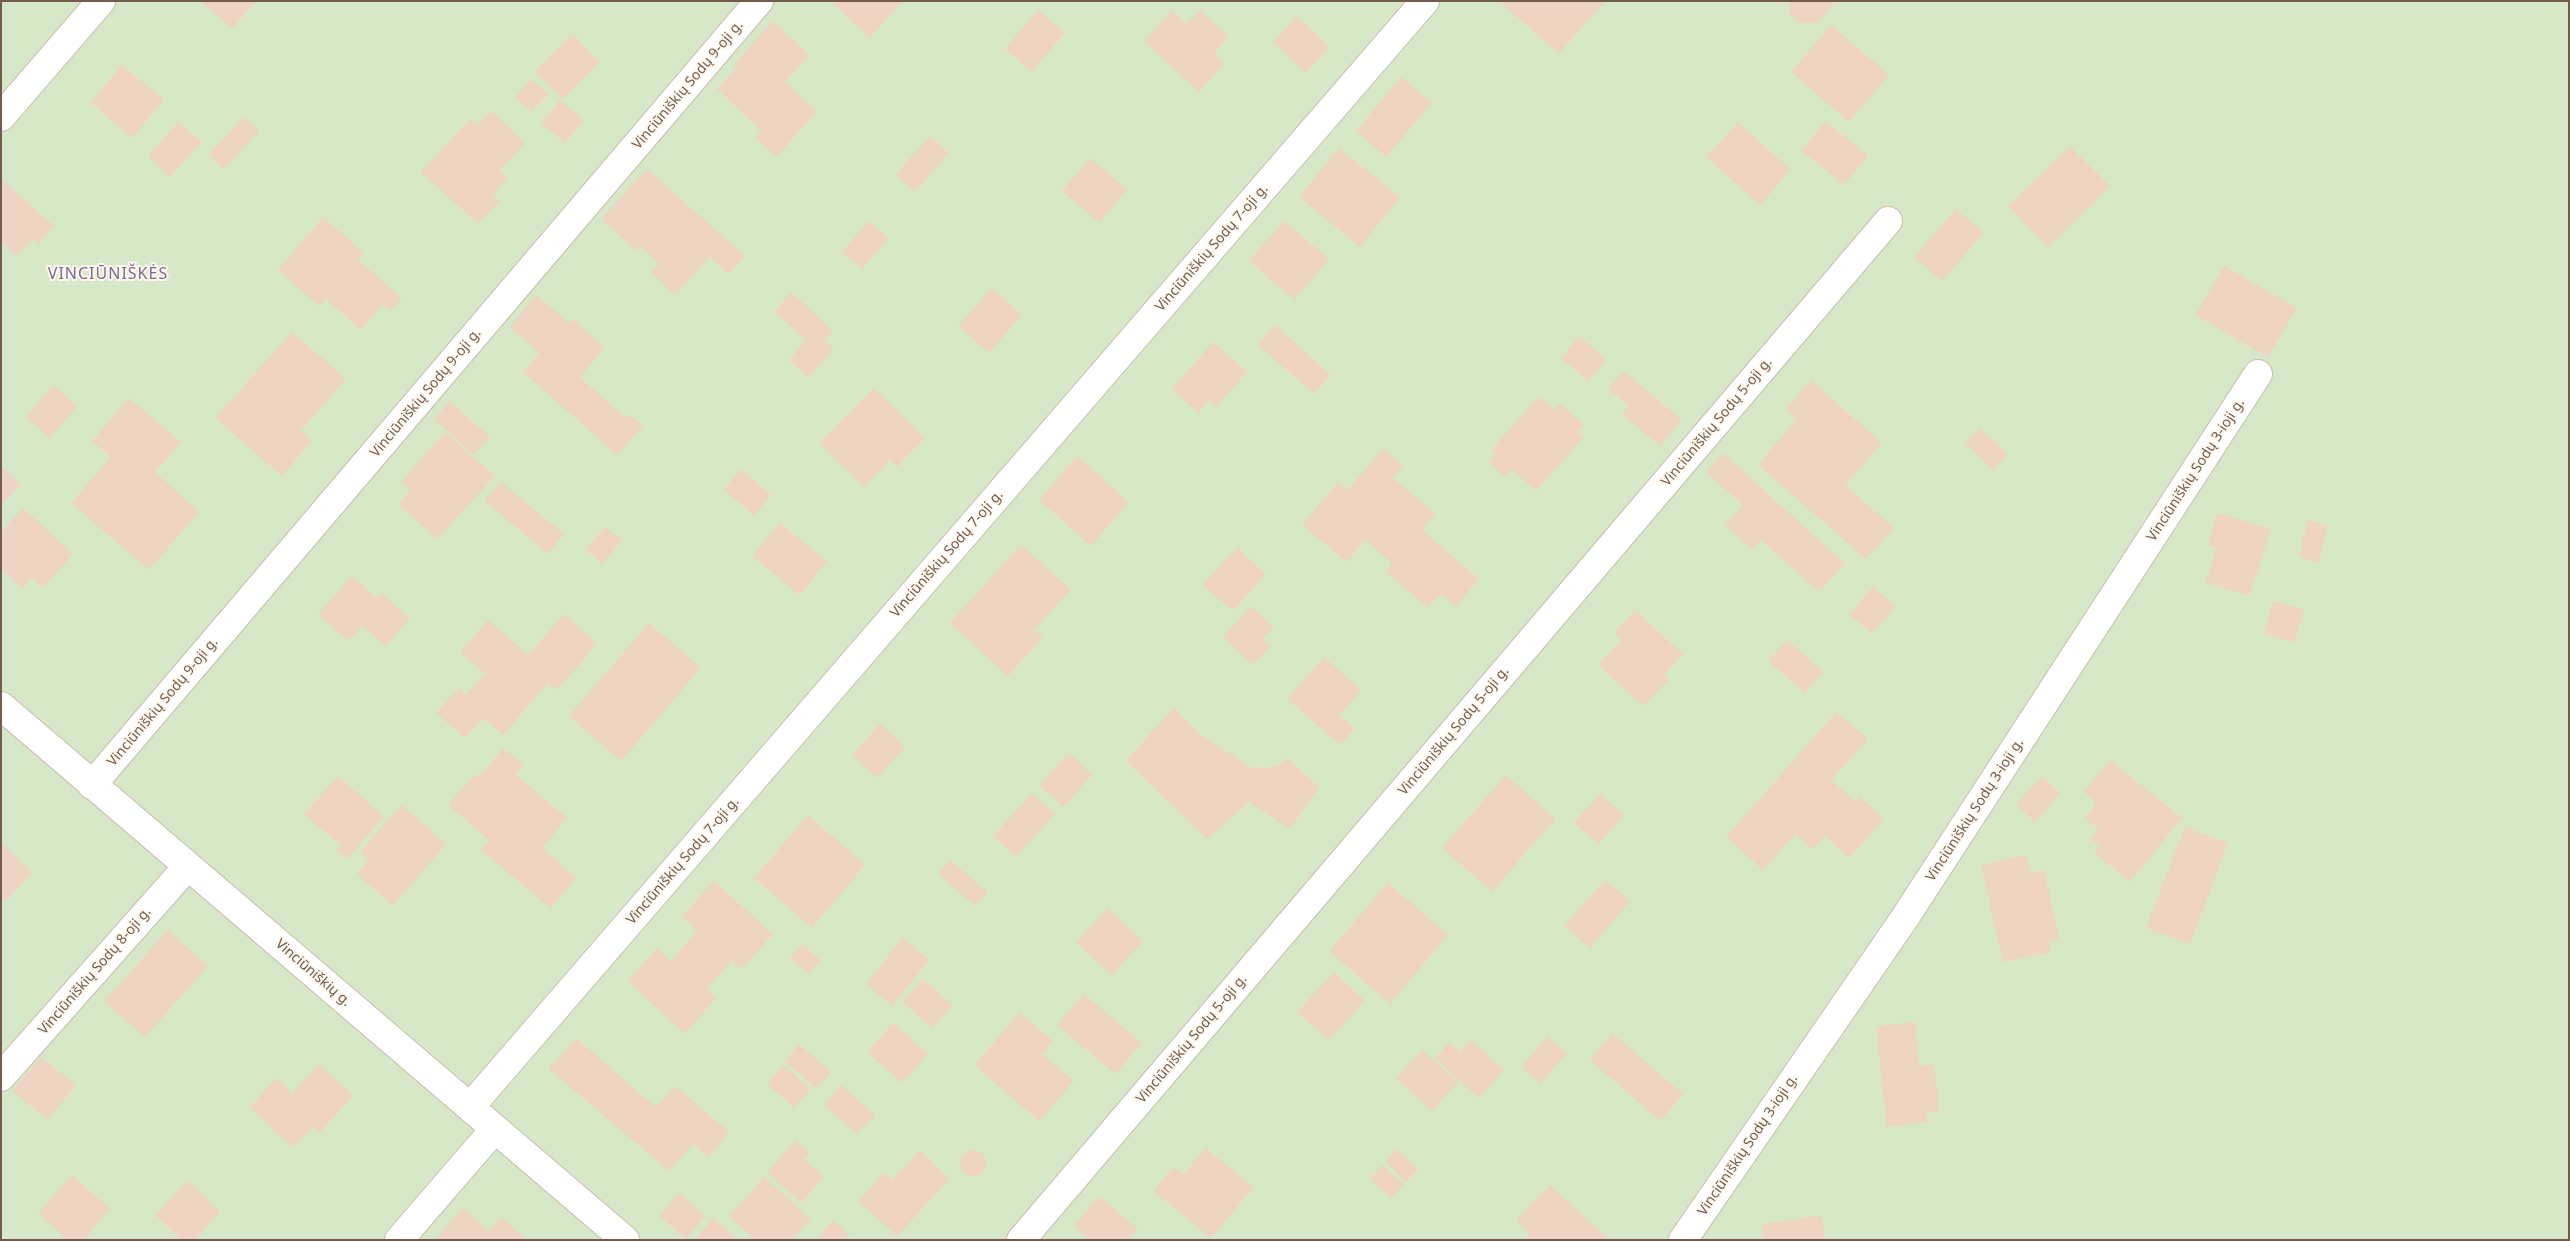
<!DOCTYPE html>
<meta charset="utf-8">
<style>
body{margin:0}
#map{position:relative;width:2570px;height:1241px;overflow:hidden;background:#fbf4e9;font-family:"Noto Sans",sans-serif}
canvas{display:block}
.frame{position:absolute;inset:0;border:2px solid #745b4e;pointer-events:none}
</style>
<div id="map">
<canvas width="2570" height="1241"></canvas>
<div class="frame"></div>
</div>
<script>
const ctx = document.querySelector('canvas').getContext('2d');
ctx.lineJoin = 'round';
function paint(path, color) { ctx.fillStyle = color; ctx.fill(path, 'evenodd'); }
function stroke(path, color, width, dash) { ctx.strokeStyle = color; ctx.lineWidth = width; ctx.lineCap = dash ? 'butt' : 'round'; ctx.setLineDash(dash || []); ctx.stroke(path); }
function write(font, color, halo, rows, align = 'center') {
  ctx.font = font + ' "Noto Sans",sans-serif'; ctx.lineWidth = 4; ctx.setLineDash([]); ctx.textBaseline = 'middle'; ctx.strokeStyle = halo; ctx.fillStyle = color; for (const [text, x, y, turn = 0] of rows) {
    ctx.save(); ctx.translate(x, y); ctx.rotate((+turn || 0) * Math.PI / 180); ctx.textAlign = isNaN(turn) ? turn : align; if (halo) ctx.strokeText(text, 0, 0); ctx.fillText(text, 0, 0); ctx.restore();
  }
}
paint(new Path2D(`
 M 1,1 L 2569,1 L 2569,1240 L 1,1240 Z`), '#d6e8c8');
paint(new Path2D(`
 M 201,1 L 256,1 L 232,29 Z
 M 836,1 L 903,1 L 870,38 L 833,4 Z
 M 1499,1 L 1605,1 L 1559,54 Z
 M 1790,1 L 1836,1 L 1817,23 L 1799,23 L 1789,13 Z
 M 1038,10 L 1065,33 L 1032,72 L 1005,49 Z
 M 1172,10 L 1187,24 L 1200,10 L 1229,37 L 1214,53 L 1225,64 L 1199,92 L 1144,41 Z
 M 1297,16 L 1330,47 L 1306,73 L 1273,42 Z
 M 773,21 L 810,55 L 785,82 L 817,112 L 776,157 L 755,138 L 761,131 L 717,89 L 737,67 L 734,64 Z
 M 1831,25 L 1889,75 L 1849,122 L 1791,72 Z
 M 573,34 L 600,62 L 563,99 L 535,71 Z
 M 122,65 L 164,100 L 132,138 L 91,103 Z
 M 1401,77 L 1432,103 L 1386,157 L 1356,131 Z
 M 531,79 L 548,94 L 532,112 L 515,98 Z
 M 560,100 L 584,121 L 565,143 L 541,123 Z
 M 491,111 L 525,143 L 500,170 L 508,178 L 493,195 L 500,201 L 478,224 L 421,172 L 470,119 L 477,125 Z
 M 244,117 L 259,131 L 224,169 L 208,155 Z
 M 1826,121 L 1868,156 L 1844,185 L 1801,150 Z
 M 178,122 L 202,142 L 170,177 L 148,156 Z
 M 1738,122 L 1791,170 L 1760,205 L 1706,157 Z
 M 930,136 L 949,153 L 915,192 L 895,175 Z
 M 2070,146 L 2110,186 L 2048,247 L 2008,206 Z
 M 1339,148 L 1400,197 L 1360,247 L 1299,197 Z
 M 1090,158 L 1127,189 L 1100,223 L 1062,191 Z
 M 647,169 L 745,256 L 729,274 L 709,257 L 675,295 L 651,272 L 659,263 L 641,247 L 637,251 L 601,219 Z
 M 1,179 L 54,226 L 38,244 L 32,239 L 17,256 L 1,241 Z
 M 1956,209 L 1984,233 L 1942,281 L 1914,257 Z
 M 323,217 L 364,253 L 358,260 L 402,298 L 390,311 L 383,305 L 361,330 L 326,299 L 319,306 L 278,270 Z
 M 869,221 L 889,238 L 862,269 L 842,252 Z
 M 1284,221 L 1329,259 L 1294,300 L 1249,261 Z
 M 2224,266 L 2297,308 L 2268,357 L 2195,315 Z
 M 992,288 L 1022,315 L 989,353 L 958,326 Z
 M 791,292 L 833,331 L 825,340 L 834,349 L 808,378 L 789,360 L 806,340 L 774,312 Z
 M 537,295 L 569,323 L 573,319 L 605,348 L 580,377 L 625,418 L 629,414 L 643,426 L 617,455 L 523,372 L 539,353 L 510,326 Z
 M 1275,325 L 1331,375 L 1314,394 L 1258,345 Z
 M 292,332 L 346,379 L 301,431 L 312,441 L 282,476 L 215,418 Z
 M 1579,336 L 1606,360 L 1588,381 L 1561,358 Z
 M 1213,342 L 1247,372 L 1216,407 L 1210,400 L 1198,413 L 1171,389 Z
 M 1624,371 L 1682,420 L 1660,446 L 1622,414 L 1629,406 L 1608,389 Z
 M 1811,380 L 1882,443 L 1845,485 L 1894,528 L 1866,559 L 1758,465 L 1797,419 L 1786,409 Z
 M 53,385 L 77,406 L 50,438 L 26,417 Z
 M 874,388 L 925,438 L 897,467 L 890,460 L 864,487 L 819,443 Z
 M 1539,396 L 1554,410 L 1560,403 L 1584,425 L 1578,432 L 1584,437 L 1536,491 L 1512,469 L 1505,477 L 1488,462 L 1495,453 L 1491,450 Z
 M 129,398 L 181,442 L 155,472 L 199,512 L 149,570 L 71,503 L 111,457 L 92,441 Z
 M 450,401 L 490,437 L 474,455 L 434,419 Z
 M 1980,428 L 2008,454 L 1993,470 L 1965,443 Z
 M 445,432 L 495,476 L 437,539 L 398,504 L 410,490 L 401,482 Z
 M 1383,448 L 1403,466 L 1393,478 L 1436,514 L 1422,530 L 1479,579 L 1456,607 L 1441,594 L 1428,608 L 1386,572 L 1393,564 L 1365,540 L 1347,562 L 1302,525 L 1338,482 L 1348,490 Z
 M 1723,453 L 1845,564 L 1819,592 L 1761,540 L 1752,550 L 1725,525 L 1743,505 L 1706,472 Z
 M 1077,456 L 1129,502 L 1091,546 L 1039,500 Z
 M 1,466 L 21,485 L 1,505 Z
 M 741,469 L 771,495 L 754,516 L 724,489 Z
 M 501,482 L 564,534 L 548,554 L 485,501 Z
 M 23,508 L 73,554 L 43,588 L 32,578 L 23,589 L 1,569 L 1,532 Z
 M 2217,513 L 2271,529 L 2249,596 L 2206,583 L 2216,548 L 2208,545 Z
 M 2308,520 L 2328,526 L 2319,563 L 2299,557 Z
 M 780,523 L 827,561 L 800,595 L 752,556 Z
 M 605,527 L 622,540 L 603,564 L 586,550 Z
 M 1021,545 L 1071,590 L 1034,630 L 1043,637 L 1008,676 L 950,623 Z
 M 1237,547 L 1266,574 L 1233,611 L 1202,585 Z
 M 352,576 L 377,598 L 381,593 L 410,618 L 386,646 L 362,626 L 348,641 L 318,614 Z
 M 1873,587 L 1896,606 L 1872,634 L 1849,614 Z
 M 2273,601 L 2304,610 L 2295,642 L 2264,634 Z
 M 1251,606 L 1274,628 L 1263,639 L 1271,645 L 1253,665 L 1223,637 Z
 M 1635,610 L 1683,654 L 1664,675 L 1669,679 L 1643,706 L 1598,665 L 1621,640 L 1614,633 Z
 M 564,614 L 597,644 L 557,690 L 548,683 L 503,735 L 483,718 L 465,738 L 436,713 L 459,688 L 466,695 L 485,674 L 460,652 L 488,620 L 528,655 Z
 M 649,623 L 701,668 L 621,761 L 569,716 Z
 M 1787,640 L 1823,672 L 1805,693 L 1768,661 Z
 M 1324,657 L 1361,690 L 1340,715 L 1355,728 L 1340,745 L 1287,699 Z
 M 1174,707 L 1201,735 L 1252,768 L 1277,767 L 1287,758 L 1319,787 L 1290,829 L 1249,802 L 1207,839 L 1126,761 Z
 M 1836,712 L 1868,739 L 1831,780 L 1855,801 L 1859,796 L 1885,819 L 1849,858 L 1825,836 L 1812,849 L 1795,834 L 1763,870 L 1726,837 Z
 M 880,724 L 905,747 L 877,778 L 852,755 Z
 M 503,748 L 524,765 L 516,775 L 567,818 L 542,848 L 576,878 L 550,908 L 481,850 L 489,840 L 448,805 L 475,774 L 479,777 Z
 M 1069,753 L 1092,775 L 1063,807 L 1039,785 Z
 M 2110,760 L 2182,818 L 2130,882 L 2094,852 L 2099,846 L 2091,839 L 2098,829 L 2085,818 L 2097,803 L 2084,792 Z
 M 1506,775 L 1555,819 L 1492,892 L 1442,848 Z
 M 338,776 L 384,817 L 347,859 L 336,850 L 340,845 L 304,814 Z
 M 2042,776 L 2060,793 L 2035,822 L 2016,805 Z
 M 1032,793 L 1055,814 L 1016,857 L 993,836 Z
 M 1600,794 L 1624,815 L 1599,844 L 1574,823 Z
 M 401,805 L 446,844 L 393,906 L 357,874 L 369,860 L 360,852 Z
 M 808,815 L 865,865 L 812,928 L 754,878 Z
 M 2185,827 L 2228,843 L 2190,944 L 2146,928 Z
 M 1,843 L 32,873 L 6,901 L 1,897 Z
 M 2026,855 L 2030,873 L 2044,870 L 2059,939 L 2049,942 L 2051,952 L 2003,962 L 1981,865 Z
 M 950,860 L 987,892 L 975,906 L 938,874 Z
 M 1605,880 L 1630,901 L 1590,948 L 1564,926 Z
 M 714,881 L 773,934 L 742,969 L 732,961 L 706,989 L 716,998 L 685,1034 L 627,981 L 657,948 L 671,961 L 697,931 L 682,916 Z
 M 1388,883 L 1448,935 L 1390,1004 L 1329,951 Z
 M 1108,908 L 1143,941 L 1111,976 L 1076,942 Z
 M 168,930 L 208,966 L 145,1037 L 104,1001 Z
 M 902,938 L 929,960 L 892,1006 L 866,984 Z
 M 803,944 L 821,961 L 809,974 L 790,958 Z
 M 1334,972 L 1365,1001 L 1329,1040 L 1297,1012 Z
 M 923,979 L 953,1005 L 932,1028 L 902,1002 Z
 M 1084,994 L 1142,1043 L 1115,1074 L 1057,1025 Z
 M 1020,1012 L 1053,1041 L 1042,1054 L 1074,1081 L 1039,1121 L 974,1065 Z
 M 1915,1022 L 1919,1066 L 1934,1064 L 1939,1111 L 1926,1113 L 1928,1122 L 1887,1127 L 1876,1026 Z
 M 893,1023 L 928,1054 L 902,1083 L 867,1052 Z
 M 1612,1033 L 1683,1094 L 1660,1121 L 1590,1060 Z
 M 1548,1036 L 1567,1053 L 1540,1084 L 1521,1067 Z
 M 576,1038 L 656,1107 L 675,1086 L 729,1132 L 708,1157 L 693,1144 L 669,1171 L 549,1069 Z
 M 1471,1040 L 1504,1070 L 1479,1098 L 1435,1058 L 1449,1042 L 1460,1052 Z
 M 799,1044 L 831,1072 L 817,1089 L 785,1062 Z
 M 1422,1050 L 1458,1082 L 1432,1111 L 1396,1078 Z
 M 41,1057 L 76,1085 L 48,1120 L 12,1091 Z
 M 319,1064 L 354,1096 L 319,1133 L 313,1126 L 293,1148 L 250,1107 L 276,1078 L 292,1093 Z
 M 783,1065 L 811,1088 L 795,1108 L 767,1084 Z
 M 841,1085 L 875,1115 L 857,1134 L 824,1105 Z
 M 796,1140 L 810,1153 L 804,1159 L 824,1177 L 801,1203 L 767,1172 Z
 M 1205,1148 L 1254,1187 L 1211,1238 L 1153,1191 L 1173,1167 L 1183,1175 Z
 M 1397,1149 L 1418,1169 L 1406,1182 L 1385,1161 Z
 M 920,1150 L 950,1179 L 897,1236 L 858,1201 L 885,1172 L 892,1180 Z
 M960 1163a13 13 0 1 1 26 0a13 13 0 1 1-26 0Z
 M 1382,1165 L 1404,1184 L 1391,1198 L 1370,1179 Z
 M 72,1175 L 110,1209 L 84,1240 L 68,1240 L 38,1213 Z
 M 764,1177 L 811,1219 L 792,1240 L 755,1240 L 729,1216 Z
 M 188,1181 L 220,1212 L 195,1240 L 182,1240 L 155,1215 Z
 M 1550,1185 L 1609,1240 L 1524,1240 L 1530,1234 L 1516,1221 Z
 M 679,1193 L 705,1216 L 686,1239 L 659,1216 Z
 M 1099,1196 L 1138,1229 L 1128,1240 L 1090,1240 L 1074,1226 Z
 M 463,1208 L 489,1231 L 501,1217 L 527,1240 L 435,1240 Z
 M 1822,1215 L 1825,1240 L 1764,1240 L 1762,1224 Z
 M 713,1218 L 738,1240 L 695,1240 Z
 M 833,1220 L 849,1234 L 844,1240 L 816,1240 Z`), '#efd4c3');
const street = new Path2D(`
 M 1,117 L 101,1
 M 1,706 L 625,1240
 M 92,785 L 759,1
 M 1,1077 L 188,866
 M 470,1107 L 1425,1
 M 399,1240 L 494,1130
 M 1021,1240 L 1888,221
 M 1683,1240 L 1904,919 L 2258,374`);
stroke(street, '#cdbcb0', 30);
stroke(street, '#fff', 28);
write('14px', '#745b4e', '#fef8ef', [
 ["Vinciūniškių Sodų 9-oji g.",688,85,-50],
 ["Vinciūniškių Sodų 7-oji g.",1212,248,-49],
 ["Vinciūniškių Sodų 9-oji g.",426,393,-50],
 ["Vinciūniškių Sodų 5-oji g.",1717,422,-50],
 ["Vinciūniškių Sodų 3-ioji g.",2196,470,-57],
 ["Vinciūniškių Sodų 7-oji g.",947,554,-49],
 ["Vinciūniškių Sodų 9-oji g.",163,702,-50],
 ["Vinciūniškių Sodų 5-oji g.",1454,731,-50],
 ["Vinciūniškių Sodų 3-ioji g.",1975,810,-57],
 ["Vinciūniškių Sodų 7-oji g.",683,861,-49],
 ["Vinciūniškių Sodų 8-oji g.",95,971,-49],
 ["Vinciūniškių g.",313,973,41],
 ["Vinciūniškių Sodų 5-oji g.",1192,1039,-50],
 ["Vinciūniškių Sodų 3-ioji g.",1748,1145,-56]
]);
ctx.letterSpacing = '1px';
write('16px', '#816690', '#fef8ef', [
 ["VINCIŪNIŠKĖS",108,274]
]);
ctx.letterSpacing = '0px';
</script>
